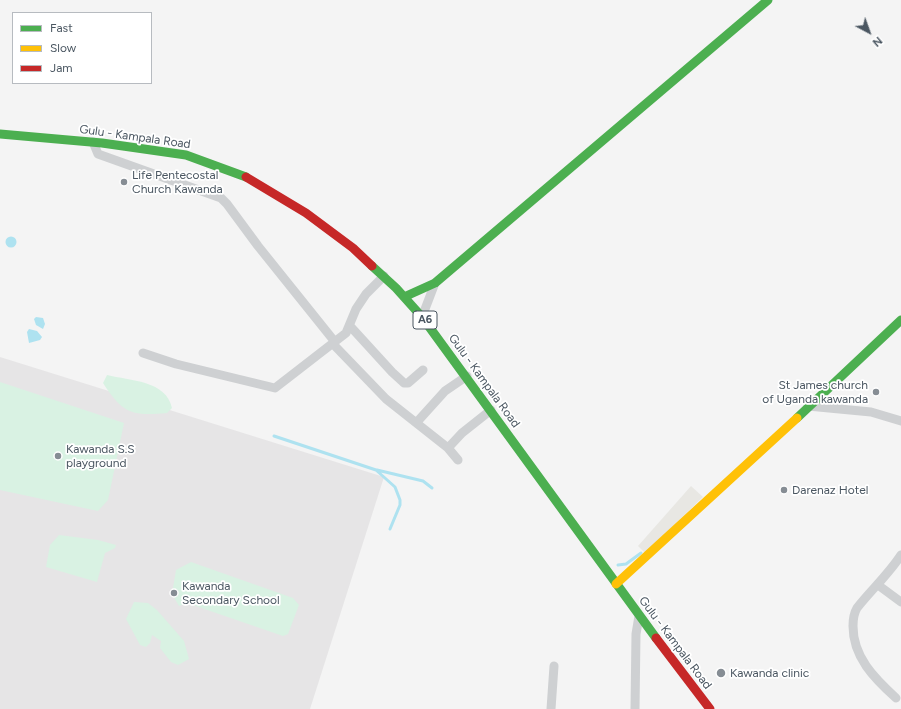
<!DOCTYPE html>
<style>
body{margin:0}
#map{position:relative;width:901px;height:709px;overflow:hidden;background:#f4f4f4;font-family:Figtree,sans-serif}
canvas{display:block}
.legend{position:absolute;left:12px;top:12px;width:140px;height:72px;box-sizing:border-box;background:#fff;border:1px solid #b7bbc0;margin:0;padding:5px 7px;list-style:none;font-size:12px;color:#4a5661}
.legend li{display:flex;align-items:center;gap:8px;height:20px}
.legend b{width:20px;border:1px solid #b7bbc0}
.north{position:absolute;left:849px;top:12px;width:40px;height:40px;-webkit-text-stroke:3px #fff;paint-order:stroke;rotate:139deg;font-size:11px;font-weight:700;line-height:16px;text-align:center;color:#4a5661}
.north::after{content:'';display:block;margin:auto;width:14px;height:18px;background:#4a5661;clip-path:polygon(50% 0,100% 100%,50% 72%,0 100%)}
</style>
<div id="map">
<canvas width="901" height="709"></canvas>
<ul class="legend">
<li><b style="height:5px;background:#4caf50"></b>Fast</li>
<li><b style="height:5px;background:#ffc107"></b>Slow</li>
<li><b style="height:5px;background:#c62828"></b>Jam</li>
</ul>
<div class="north">N</div>
</div>
<script>
const ctx = document.querySelector('canvas').getContext('2d');
ctx.lineJoin = 'round';
function paint(path, color) { ctx.fillStyle = color; ctx.fill(path, 'evenodd'); }
function stroke(path, color, width, dash) { ctx.strokeStyle = color; ctx.lineWidth = width; ctx.lineCap = dash ? 'butt' : 'round'; ctx.setLineDash(dash || []); ctx.stroke(path); }
function write(font, color, halo, rows, align = 'center') {
  ctx.font = font + ' Figtree,sans-serif'; ctx.lineWidth = 3.5; ctx.setLineDash([]); ctx.textBaseline = 'middle'; ctx.strokeStyle = halo; ctx.fillStyle = color; for (const [text, x, y, turn = 0] of rows) {
    ctx.save(); ctx.translate(x, y); ctx.rotate((+turn || 0) * Math.PI / 180); ctx.textAlign = isNaN(turn) ? turn : align; if (halo) ctx.strokeText(text, 0, 0); ctx.fillText(text, 0, 0); ctx.restore();
  }
}
paint(new Path2D(`
 M 691,486 L 703,497 L 645,553 L 638,546 Z`), '#e8e7e3');
paint(new Path2D(`
 M 0,357 L 384,477 L 310,709 L 0,709 Z`), '#e6e5e6');
paint(new Path2D(`
 M 107,375 C 130,381 166,380 172,408 L 167,413 C 132,416 123,414 103,383 Z
 M 0,382 L 124,423 L 108,500 L 98,511 L 0,490 Z
 M 59,535 L 98,540 L 116,545 L 115,548 L 105,553 L 97,582 L 46,567 L 50,545 Z
 M 191,562 L 293,598 L 299,605 L 288,634 L 283,636 L 187,603 L 179,606 L 172,594 L 176,570 Z
 M 134,602 L 148,603 L 157,610 L 184,641 L 189,659 L 178,665 L 171,662 L 160,648 L 161,641 L 152,635 L 150,643 L 146,647 L 140,645 L 126,619 Z`), '#d9f2e3');
paint(new Path2D(`
 M5.5 242a5.5 5.5 0 1 1 11 0a5.5 5.5 0 1 1-11 0Z
 M 36,317 L 43,318 L 45,324 L 43,329 L 36,325 L 34,319 Z
 M 29,329 L 37,331 L 42,337 L 40,340 L 29,343 L 27,332 Z`), '#aee2f0');
stroke(new Path2D(`
 M 274,436 L 376,470 L 395,487 L 400,500 L 400,505 L 390,529
 M 377,470 L 423,481 L 432,488
 M 618,565 L 626,564 L 641,553`), '#aee2f0', 3);
stroke(new Path2D(`
 M 93,142 L 98,154 L 221,198 L 227,204 L 258,246 L 335,342
 M 422,317 L 435,283
 M 350,326 L 392,372 L 404,383 L 408,383 L 423,370
 M 333,344 L 386,399 L 448,448 L 458,460
 M 143,353 L 176,364 L 275,388 L 346,333 L 356,309 L 366,294 L 384,276
 M 808,406 L 871,412 L 901,421
 M 417,422 L 445,391 L 467,376
 M 448,448 L 462,433 L 491,410
 M 878,585 L 901,602
 M 896,698 C 874,678 853,657 853,626 C 853,620 854,613 857,608 C 871,590 888,575 901,555
 M 551,709 L 554,666
 M 635,709 L 636,634 L 639,616`), '#ced0d2', 9);
stroke(new Path2D(`
 M 0,134 L 102,143 L 186,155 L 246,177
 M 372,266 L 396,288 L 422,317 L 656,638
 M 404,297 L 435,283 L 768,0
 M 797,418 L 901,320`), '#4caf50', 9);
stroke(new Path2D(`
 M 616,584 L 797,418`), '#ffc107', 9);
stroke(new Path2D(`
 M 246,177 L 306,213 L 353,248 L 372,266
 M 656,638 L 710,709`), '#c62828', 9);
for (const [x, y, r, color] of [
 [124,182,4,"#868d94"],
 [876,392,4,"#868d94"],
 [58,456,4,"#868d94"],
 [784,490,4,"#868d94"],
 [174,593,4,"#868d94"],
 [721,673,5,"#868d94"]
]) { const dot = new Path2D(); dot.arc(x, y, r, 0, 2 * Math.PI); ctx.fillStyle = color; ctx.fill(dot); stroke(dot, '#fff', 1.5); }
for (const [x, y, w] of [
 [425,320,24]
]) { const box = new Path2D(); box.roundRect(x - w / 2, y - 9, w, 18, 3); ctx.fillStyle = '#fff'; ctx.fill(box); stroke(box, '#4a5661', 1); }
write('bold 11px', '#4a5661', null, [
 ["A6",425,320]
]);
write('12px', '#4a5661', '#fff', [
 ["Gulu - Kampala Road",135,137,8],
 ["Gulu - Kampala Road",484,381,54],
 ["Gulu - Kampala Road",675,643,53]
]);
write('12px', '#4a5661', '#fff', [
 ["Life Pentecostal",132,175],
 ["Church Kawanda",132,189],
 ["St James church",868,385,"right"],
 ["of Uganda kawanda",868,399,"right"],
 ["Kawanda S.S",66,449],
 ["playground",66,463],
 ["Darenaz Hotel",792,490],
 ["Kawanda",182,586],
 ["Secondary School",182,600],
 ["Kawanda clinic",730,673]
], 'left');
</script>
